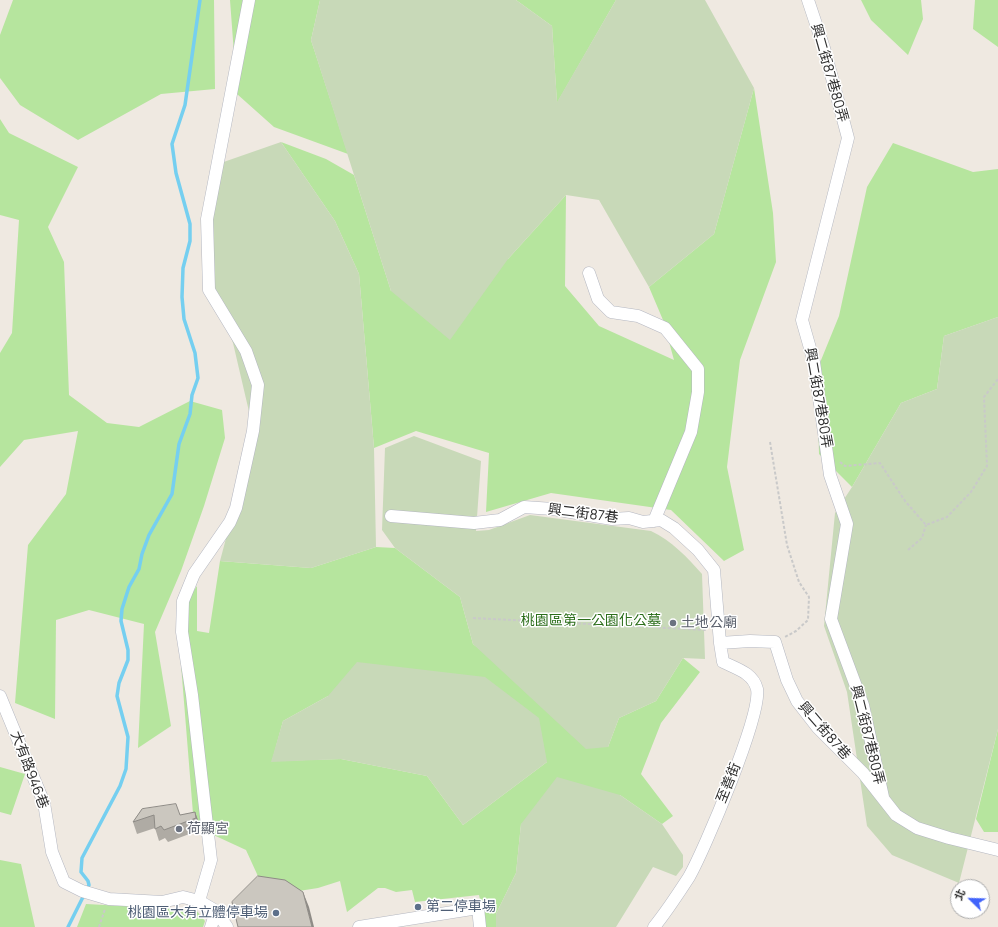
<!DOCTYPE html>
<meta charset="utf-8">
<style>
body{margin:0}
#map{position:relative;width:998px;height:927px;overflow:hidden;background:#efe9e1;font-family:Manrope,"Noto Sans TC",sans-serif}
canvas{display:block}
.north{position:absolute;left:950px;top:879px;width:40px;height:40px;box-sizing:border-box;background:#fff;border:1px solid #ababab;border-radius:50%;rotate:293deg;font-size:11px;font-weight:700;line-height:16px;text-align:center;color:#2e2e2e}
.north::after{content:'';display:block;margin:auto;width:14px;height:18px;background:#4264fb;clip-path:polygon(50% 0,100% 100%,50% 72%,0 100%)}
</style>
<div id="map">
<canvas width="998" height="927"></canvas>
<div class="north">北</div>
</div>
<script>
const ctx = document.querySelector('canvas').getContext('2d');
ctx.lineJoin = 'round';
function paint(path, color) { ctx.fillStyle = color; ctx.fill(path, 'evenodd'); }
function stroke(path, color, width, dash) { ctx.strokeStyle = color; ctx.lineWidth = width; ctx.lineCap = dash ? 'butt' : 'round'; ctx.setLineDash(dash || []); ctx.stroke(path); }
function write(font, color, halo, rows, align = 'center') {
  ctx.font = font + ' Manrope,"Noto Sans TC",sans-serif'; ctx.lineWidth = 3; ctx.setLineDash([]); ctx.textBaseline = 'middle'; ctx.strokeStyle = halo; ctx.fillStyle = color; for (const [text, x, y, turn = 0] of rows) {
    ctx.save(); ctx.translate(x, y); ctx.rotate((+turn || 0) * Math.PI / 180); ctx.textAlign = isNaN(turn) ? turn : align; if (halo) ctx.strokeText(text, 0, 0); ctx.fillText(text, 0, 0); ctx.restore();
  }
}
paint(new Path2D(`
 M 13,0 L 214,0 L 215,89 L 161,94 L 78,140 L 20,105 L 0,78 L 0,35 Z
 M 230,0 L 320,0 L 311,40 L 348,154 L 274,127 L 237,94 Z
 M 516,0 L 616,0 L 557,103 L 552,26 Z
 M 861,0 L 921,0 L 923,19 L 908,55 L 871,20 Z
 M 975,0 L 998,0 L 998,47 L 973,29 Z
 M 754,88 L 773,213 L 776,262 L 740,360 L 727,467 L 744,550 L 724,561 L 671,510 L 551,493 L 486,512 L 489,453 L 416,431 L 374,448 L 359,274 L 335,221 L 281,142 L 326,159 L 354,175 L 391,291 L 508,259 L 566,195 L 565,286 L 599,326 L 674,360 L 663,320 L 649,287 L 714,234 Z
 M 0,119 L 9,133 L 78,167 L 48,227 L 64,262 L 69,395 L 107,423 L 139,427 L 190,401 L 222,410 L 225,438 L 204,506 L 181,571 L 155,632 L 171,726 L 138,748 L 144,624 L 89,610 L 56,620 L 55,719 L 15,703 L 28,545 L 66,494 L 78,431 L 24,440 L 0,467 L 0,353 L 12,333 L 19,220 L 0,215 Z
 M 893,143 L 973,172 L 998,169 L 998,317 L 944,336 L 937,389 L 901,403 L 852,487 L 819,454 L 817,370 L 839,316 L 867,187 Z
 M 376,547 L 395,548 L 460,597 L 473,644 L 608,747 L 619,718 L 656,701 L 683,658 L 700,672 L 661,723 L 641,774 L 673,816 L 662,824 L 620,795 L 521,824 L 516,873 L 496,914 L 496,927 L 486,927 L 479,895 L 415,902 L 412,890 L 396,892 L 385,888 L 378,888 L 347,912 L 340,881 L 318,888 L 273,895 L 262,885 L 246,850 L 194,826 L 177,615 L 197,586 L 197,631 L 209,633 L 220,561 L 311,568 ZM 328,696 L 547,762 L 463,825 L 427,776 L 341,759 L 272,761 L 283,721 Z
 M 998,729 L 998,832 L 984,832 L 976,819 Z
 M 0,767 L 25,774 L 11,815 L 0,812 Z
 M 0,860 L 21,864 L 35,927 L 0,927 Z
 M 86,904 L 196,910 L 205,921 L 203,927 L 77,927 Z`), '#b6e59e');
paint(new Path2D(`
 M 320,0 L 516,0 L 552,26 L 557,102 L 616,0 L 705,0 L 754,88 L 714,234 L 649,287 L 599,200 L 566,195 L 508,259 L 450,340 L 391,291 L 311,40 Z
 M 281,142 L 335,221 L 359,274 L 374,448 L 376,547 L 311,568 L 220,561 L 254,433 L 233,343 L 205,268 L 215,165 Z
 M 998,317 L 998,729 L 959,883 L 892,855 L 867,826 L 847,692 L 824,626 L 835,513 L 852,487 L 901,403 L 937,389 L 944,336 Z
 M 414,436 L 481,461 L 476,531 L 489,530 L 530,515 L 651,531 C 672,541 687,557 702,574 L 705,659 L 683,658 L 656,701 L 619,718 L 608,747 L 586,749 L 473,644 L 460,597 L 395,548 L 382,530 L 385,448 Z
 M 357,662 L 485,677 L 539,718 L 547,762 L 463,825 L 427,776 L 341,759 L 271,762 L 283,721 L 328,696 Z
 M 557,777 L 620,795 L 662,824 L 683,855 L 683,867 L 676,876 L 653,867 L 616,927 L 496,927 L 496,914 L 516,873 L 521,824 Z`), '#c8d9b8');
stroke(new Path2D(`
 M 68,927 L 89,885 L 88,881 L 81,872 L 82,858 L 120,786 L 126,769 L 128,737 L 117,696 L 119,683 L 128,660 L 128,650 L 121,621 L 122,609 L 129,587 L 139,569 L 142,554 L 149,535 L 172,494 L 179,444 L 190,414 L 192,395 L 198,378 L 195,353 L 184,319 L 182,297 L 183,268 L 190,241 L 190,224 L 176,173 L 172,144 L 185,105 L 200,0`), '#75cff0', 3.5);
const minor = new Path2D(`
 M 808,0 L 824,48 L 848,138 L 802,320 L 814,362 L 830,475 L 847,524 L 831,619 L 863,705 L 883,797
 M 589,273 L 598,299 L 611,312 L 638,316 L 665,328 L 698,369 L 698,392 L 691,432 L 654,521
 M 391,516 L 474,523 L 500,520 L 524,507 L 553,509 L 612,519 L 629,518 L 643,522 L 661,520 L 674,528 L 698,550 L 714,570 L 720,643 L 750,641 L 775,642 L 787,680 L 797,701 L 818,728 L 863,773 L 896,815 L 917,828 L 949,838 L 998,850
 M 0,696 L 44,803 L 52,852 L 64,882 L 82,891 L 109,899 L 162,902 L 183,897 L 199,901 L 216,911 L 227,927
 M 199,901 L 211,860 L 192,695 L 182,632 L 183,601 L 194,574 L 230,522 L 236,508 L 253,431 L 258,385 L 246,351 L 209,290 L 207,219 L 249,0
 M 211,927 L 216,911
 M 359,927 L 478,908 L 480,927
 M 654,927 C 667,911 678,894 689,877 C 704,851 762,714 757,689 C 753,673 737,669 723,662 L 720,643`);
stroke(minor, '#b4b7c1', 13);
stroke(new Path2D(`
 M 770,442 L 787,545 L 799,582 L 809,597 L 808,620 L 796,631 L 785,637
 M 840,462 L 845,466 L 880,463 L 905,501 L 926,525 L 947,517 L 971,492 L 987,466 L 984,397 L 998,379
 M 908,550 L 922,538 L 926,525
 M 473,618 L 707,630
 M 99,927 L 105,909`), '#c9c9c9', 2, [3, 2]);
stroke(minor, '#fff', 12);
paint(new Path2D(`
 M 142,809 L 180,815 L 195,812 L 199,823 L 200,830 L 168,842 L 165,838 L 159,841 L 155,828 L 137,834 L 133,822 Z`), '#afaba4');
paint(new Path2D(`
 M 195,812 L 199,823 L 200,830 L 196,818 Z
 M 303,892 L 309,907 L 314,927 L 312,927 Z`), '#8e8b86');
const building = new Path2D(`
 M 176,804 L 180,815 L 195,812 L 196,818 L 164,830 L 161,826 L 155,829 L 154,815 L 133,822 L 142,809 Z
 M 258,876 L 285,880 L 303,892 L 312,927 L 238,927 L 232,902 Z`);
paint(building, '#cbc7bf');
stroke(building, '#8e8b86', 1);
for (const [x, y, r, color] of [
 [673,623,4,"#6b7280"],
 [179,829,4,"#6b7280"],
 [418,907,4,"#5c6f8a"],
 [276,913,4,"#5c6f8a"]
]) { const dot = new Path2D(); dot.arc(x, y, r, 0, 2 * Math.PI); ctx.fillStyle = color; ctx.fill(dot); stroke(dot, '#fff', 1.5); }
write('14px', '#2e2e2e', '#fff', [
 ["興二街87巷80弄",829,73,74],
 ["興二街87巷80弄",818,398,80],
 ["興二街87巷",583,514,7],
 ["興二街87巷",824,731,49],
 ["興二街87巷80弄",867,735,76],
 ["大有路946巷",29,770,69],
 ["至善街",729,783,-68]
]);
write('14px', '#2c6e1b', '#fff', [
 ["桃園區第一公園化公墓",591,621]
]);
write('14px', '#5b616d', '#fff', [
 ["土地公廟",681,623],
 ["荷顯宮",187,829]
], 'left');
write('14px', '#4e5e75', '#fff', [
 ["第二停車場",426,907],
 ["桃園區大有立體停車場",268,913,"right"]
], 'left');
</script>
